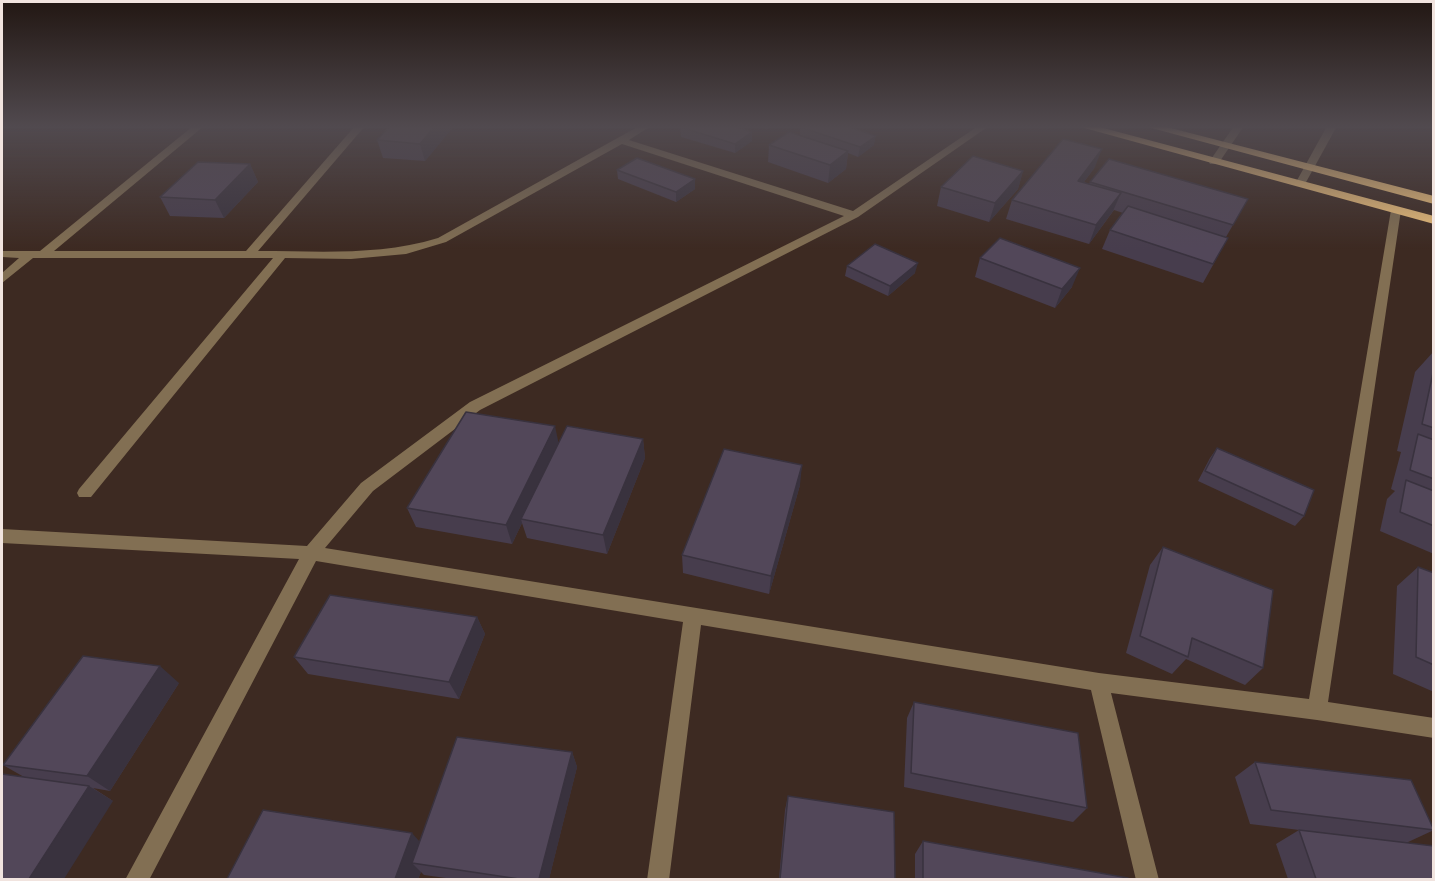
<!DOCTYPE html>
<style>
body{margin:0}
#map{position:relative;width:1435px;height:881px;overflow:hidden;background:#3d2a22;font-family:"PT Sans Narrow",sans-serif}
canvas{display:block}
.frame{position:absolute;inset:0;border:3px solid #f1e4df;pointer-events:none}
</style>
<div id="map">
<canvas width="1435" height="881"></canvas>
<div class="frame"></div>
</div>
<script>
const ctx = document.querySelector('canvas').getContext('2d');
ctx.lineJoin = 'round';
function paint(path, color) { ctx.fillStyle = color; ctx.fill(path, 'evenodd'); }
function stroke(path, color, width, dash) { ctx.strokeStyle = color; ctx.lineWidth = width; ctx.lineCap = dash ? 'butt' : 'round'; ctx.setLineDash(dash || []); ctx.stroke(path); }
paint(new Path2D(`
 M 193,126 L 204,126 L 54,251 L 246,251 L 355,126 L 365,126 L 258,251 C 320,251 379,256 438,238 L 639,126 L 651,126 L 629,140 L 853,211 L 978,126 L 989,126 L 858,217 L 480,410 L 373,491 L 325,548 L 1099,673 L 1309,699 L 1391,210 L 1400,208 L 1401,210 L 1328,702 L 1434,718 L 1434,738 L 1317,720 L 1111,693 L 1159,880 L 1136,880 L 1091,690 L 701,625 L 669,880 L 647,880 L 683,622 L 316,561 L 149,880 L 125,880 L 299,559 L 2,543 L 2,529 L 307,546 L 361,483 L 470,402 L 844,216 L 622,144 L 446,242 L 406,254 L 351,259 L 285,258 L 91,497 L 79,497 L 77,493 L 79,489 L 273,258 L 33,258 L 2,283 L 2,273 L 19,258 L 2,257 L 2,251 L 40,251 Z
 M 1234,126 L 1244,126 L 1218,164 L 1210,164 L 1209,162 Z
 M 1327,126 L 1337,126 L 1305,184 L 1296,186 L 1295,184 Z`), '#826f53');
paint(new Path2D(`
 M 1077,126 L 1096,126 L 1434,216 L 1434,224 Z
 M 1144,126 L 1163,126 L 1434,196 L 1434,204 Z`), '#f6c77e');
paint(new Path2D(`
 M 390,126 L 454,126 L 425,161 L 383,158 L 377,140 Z
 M 757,126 L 773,126 L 767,129 Z
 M 680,127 L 752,141 L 735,153 L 681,137 Z
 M 800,127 L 874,145 L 858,157 L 848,153 L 846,169 L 828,183 L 768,162 L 769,145 L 800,135 Z
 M 250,164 L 258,182 L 224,218 L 170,216 L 160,197 Z
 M 1095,167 L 1084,182 L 1089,184 L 1090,182 L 1248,199 L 1226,237 L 1228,238 L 1203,283 L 1102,249 L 1110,230 L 1123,213 L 1114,210 L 1089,244 L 1006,219 L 1012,200 Z
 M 617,170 L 695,189 L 676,202 L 618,179 Z
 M 1023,171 L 1018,189 L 989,222 L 937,206 L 941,187 Z
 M 980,258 L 1072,287 L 1055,308 L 975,277 Z
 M 847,266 L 915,273 L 888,296 L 845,276 Z
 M 1434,351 L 1434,554 L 1380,531 L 1387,499 L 1395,491 L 1391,489 L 1401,452 L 1397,451 L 1415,372 Z
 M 643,439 L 645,458 L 607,554 L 527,538 L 522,523 L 512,544 L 416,527 L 407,508 L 559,444 Z
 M 1217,448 L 1304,516 L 1295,526 L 1198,481 L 1210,458 Z
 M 800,485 L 769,594 L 683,573 L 682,555 Z
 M 1163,547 L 1263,668 L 1245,685 L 1186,659 L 1172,674 L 1126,653 L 1150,565 Z
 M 1418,567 L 1434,573 L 1434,692 L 1393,674 L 1397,586 Z
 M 477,617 L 485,634 L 459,699 L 308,674 L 294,657 Z
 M 179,683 L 110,791 L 93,788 L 113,801 L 24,777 L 3,765 Z
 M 914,702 L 1087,808 L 1073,822 L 904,787 L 907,718 Z
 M 572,752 L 577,767 L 549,879 L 453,879 L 424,875 L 421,872 L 418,879 L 227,879 L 420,841 Z
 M 1255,762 L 1434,830 L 1406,843 L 1250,824 L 1235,777 Z
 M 788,796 L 895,879 L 779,879 L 785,810 Z
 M 1299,830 L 1434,879 L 1288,879 L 1276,844 Z
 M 923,841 L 1128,879 L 915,879 L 915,854 Z`), '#473d4d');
paint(new Path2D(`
 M 435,126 L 454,126 L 425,161 L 420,144 Z
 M 752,132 L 752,141 L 735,153 L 735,144 Z
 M 876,136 L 874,145 L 858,157 L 860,147 Z
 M 1102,149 L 1095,167 L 1071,199 L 1078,181 Z
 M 848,151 L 846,169 L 828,183 L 830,165 Z
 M 250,164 L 258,182 L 224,218 L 215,200 Z
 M 1023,171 L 1018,189 L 989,222 L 995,203 Z
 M 695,179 L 695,189 L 676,202 L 676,192 Z
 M 1121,193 L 1113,211 L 1089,244 L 1096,225 Z
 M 918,263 L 915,273 L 888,296 L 890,286 Z
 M 1080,268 L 1072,287 L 1055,308 L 1062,289 Z
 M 555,426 L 559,445 L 521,519 L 522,523 L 512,544 L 506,525 Z
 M 643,439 L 645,458 L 607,554 L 603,535 Z
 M 802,465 L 800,485 L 769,594 L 771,576 Z
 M 477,617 L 485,634 L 459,699 L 449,682 Z
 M 160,666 L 179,683 L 110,791 L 87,776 Z
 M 572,752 L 577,767 L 549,879 L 539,879 Z
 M 89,786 L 113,801 L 64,879 L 29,879 Z
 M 412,833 L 428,851 L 412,863 L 421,872 L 418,879 L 395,879 Z`), '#39323e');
const building = new Path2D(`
 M 390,126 L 435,126 L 420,144 L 377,140 Z
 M 682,126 L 733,126 L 752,132 L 735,144 L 680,127 Z
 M 802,126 L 846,126 L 876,136 L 860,147 L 800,127 Z
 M 789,132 L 848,151 L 830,165 L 769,145 Z
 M 1063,139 L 1102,149 L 1078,181 L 1121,193 L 1096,225 L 1012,200 Z
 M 973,156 L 1023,171 L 995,203 L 941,187 Z
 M 637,158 L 695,179 L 676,192 L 617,170 Z
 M 1109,159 L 1248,199 L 1233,225 L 1090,182 Z
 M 198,162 L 250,164 L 215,200 L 160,197 Z
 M 1128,206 L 1228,238 L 1213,264 L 1110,230 Z
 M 1000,238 L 1080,268 L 1062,289 L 980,258 Z
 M 875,244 L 918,263 L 890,286 L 847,266 Z
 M 1434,368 L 1434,428 L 1422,424 Z
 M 466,412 L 555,426 L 506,525 L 407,508 Z
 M 567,426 L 643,439 L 603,535 L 521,519 Z
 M 1418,434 L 1434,440 L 1434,479 L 1410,470 Z
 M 1217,448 L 1314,490 L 1304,516 L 1205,471 Z
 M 724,449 L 802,465 L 771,576 L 682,555 Z
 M 1406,480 L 1434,491 L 1434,526 L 1400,512 Z
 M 1163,547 L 1273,590 L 1263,668 L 1192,638 L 1188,657 L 1140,636 Z
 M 1418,567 L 1434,573 L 1434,665 L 1416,657 Z
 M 330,595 L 477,617 L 449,682 L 294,657 Z
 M 83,656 L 160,666 L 87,776 L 3,765 Z
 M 914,702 L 1078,733 L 1087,808 L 911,773 Z
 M 457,737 L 572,752 L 539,879 L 519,879 L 412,863 Z
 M 1255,762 L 1411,780 L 1434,830 L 1271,810 Z
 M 2,774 L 89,786 L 29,879 L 2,879 Z
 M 788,796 L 894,812 L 895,879 L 780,879 Z
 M 263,810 L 412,833 L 395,879 L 227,879 Z
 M 1299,830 L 1434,846 L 1434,879 L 1316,879 Z
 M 923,841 L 1128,878 L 1128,879 L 923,879 Z`);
paint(building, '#524759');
stroke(building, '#39323e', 1.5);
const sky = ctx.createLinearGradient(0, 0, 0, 249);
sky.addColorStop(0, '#221713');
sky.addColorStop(0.51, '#514a4f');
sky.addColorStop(1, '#514a4f00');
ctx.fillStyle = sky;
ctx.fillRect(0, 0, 1435, 249);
</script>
